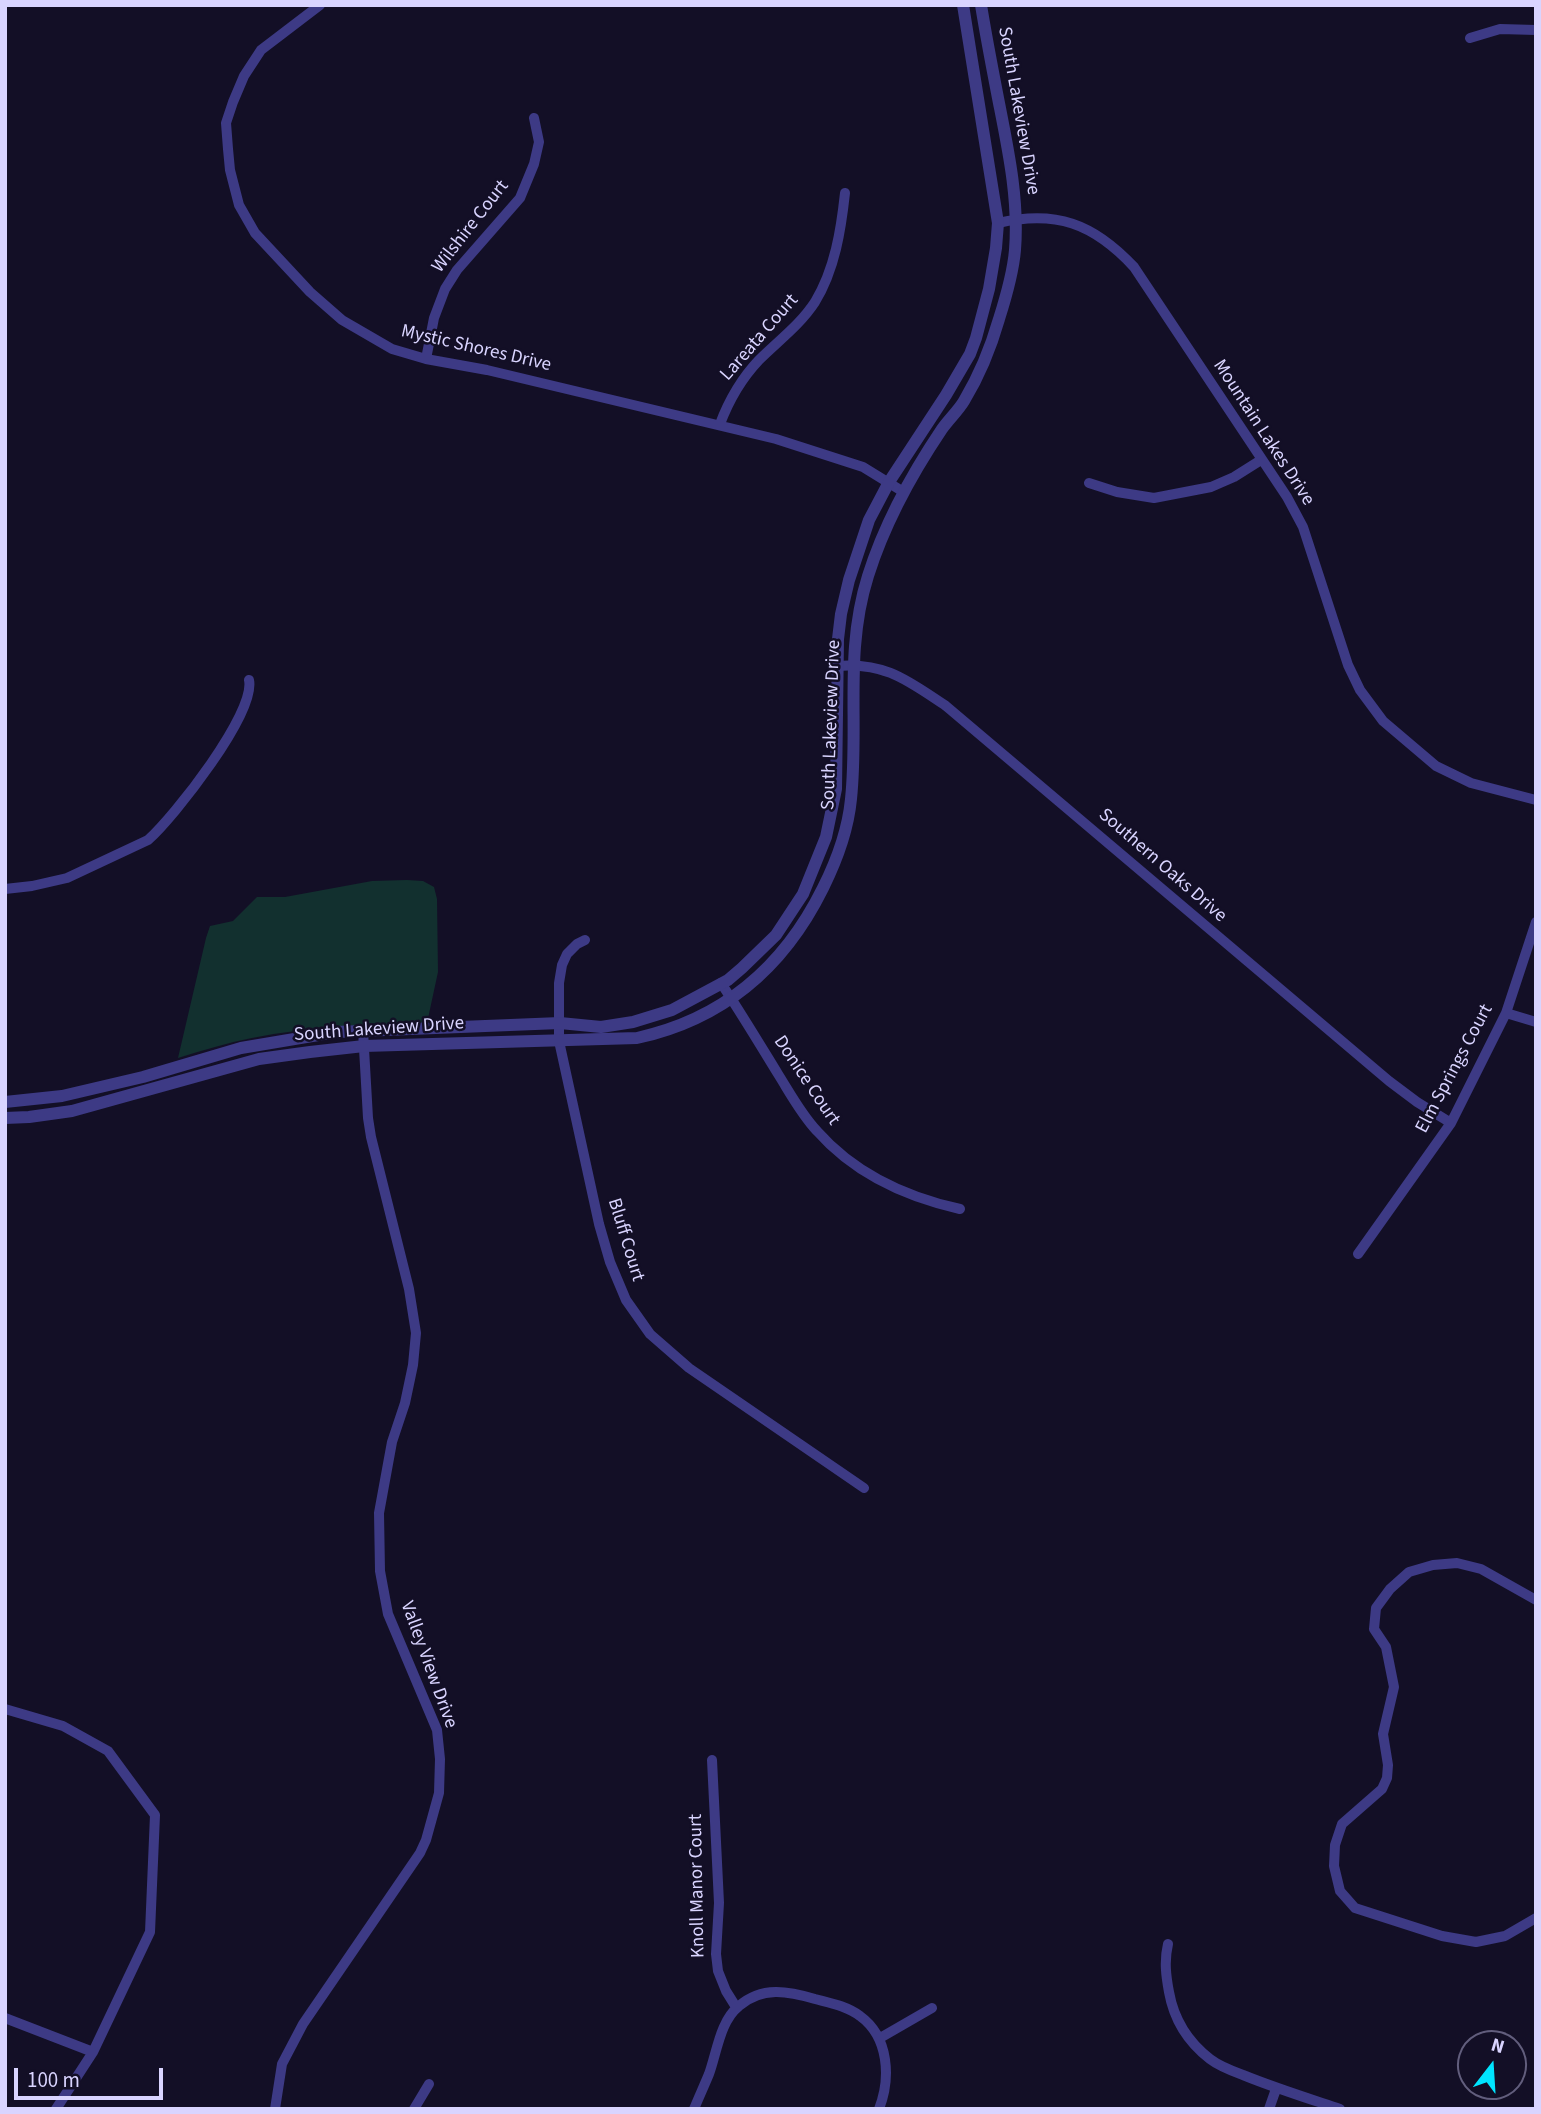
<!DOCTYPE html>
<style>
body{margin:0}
#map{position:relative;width:1541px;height:2114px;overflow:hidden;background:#130f26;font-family:"Source Sans 3",sans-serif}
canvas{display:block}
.frame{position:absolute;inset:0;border:7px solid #d9d4ff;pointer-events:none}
.north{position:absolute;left:1457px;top:2030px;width:70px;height:70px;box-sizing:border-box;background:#130f26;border:2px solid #625e7d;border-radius:50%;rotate:17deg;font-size:19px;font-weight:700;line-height:28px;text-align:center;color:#d9d4ff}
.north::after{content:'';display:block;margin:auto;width:24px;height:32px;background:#00e5ff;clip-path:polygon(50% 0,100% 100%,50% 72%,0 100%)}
.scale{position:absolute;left:14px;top:2068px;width:149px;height:32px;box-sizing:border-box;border:4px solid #d9d4ff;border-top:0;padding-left:9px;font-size:21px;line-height:24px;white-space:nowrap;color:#d9d4ff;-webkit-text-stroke:5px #130f26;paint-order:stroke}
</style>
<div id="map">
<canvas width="1541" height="2114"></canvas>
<div class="frame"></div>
<div class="north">N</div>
<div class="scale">100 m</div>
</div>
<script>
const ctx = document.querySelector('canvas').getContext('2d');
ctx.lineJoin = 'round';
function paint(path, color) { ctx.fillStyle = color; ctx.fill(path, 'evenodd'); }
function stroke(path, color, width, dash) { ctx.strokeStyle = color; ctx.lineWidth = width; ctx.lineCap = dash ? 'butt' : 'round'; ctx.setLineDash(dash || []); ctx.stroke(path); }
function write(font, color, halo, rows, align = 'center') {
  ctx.font = font + ' "Source Sans 3",sans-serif'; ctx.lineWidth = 5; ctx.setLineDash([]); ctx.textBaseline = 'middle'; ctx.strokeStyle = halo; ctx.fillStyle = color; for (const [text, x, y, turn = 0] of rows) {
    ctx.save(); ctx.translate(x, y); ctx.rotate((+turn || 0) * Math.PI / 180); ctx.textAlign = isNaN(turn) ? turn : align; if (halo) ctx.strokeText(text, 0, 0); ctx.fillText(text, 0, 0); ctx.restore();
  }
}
paint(new Path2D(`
 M 407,880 L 423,881 L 434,887 L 437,899 L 438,972 L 427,1023 C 368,1025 310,1026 252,1038 C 227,1043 203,1050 178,1058 L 206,938 L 210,926 L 233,921 L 257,897 L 285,897 L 372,881 Z`), '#12302f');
stroke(new Path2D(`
 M 320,5 L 261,50 L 244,76 L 233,102 L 226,123 L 228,149 L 230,170 L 239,205 L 255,233 L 310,292 L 342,320 L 392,349 L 426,359 L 487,370 L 776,439 L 863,467 L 902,491
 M 1470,38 L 1500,29 L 1536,30
 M 998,223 C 1056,210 1093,223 1134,267 L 1287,497 L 1303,527 L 1348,665 L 1360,690 L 1383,721 L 1436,766 L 1471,783 L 1536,800
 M 426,359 L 434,318 L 445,289 L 457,270 L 520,198 L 534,164 L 539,142 L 534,118
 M 720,424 C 729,400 741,379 759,360 C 778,341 800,325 815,302 C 835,269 841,230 845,193
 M 1089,483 L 1117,492 L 1154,498 L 1211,487 L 1234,477 L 1261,460
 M 837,666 C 886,662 908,681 946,706 L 1389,1081 L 1417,1102 L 1451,1123
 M 5,889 L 32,886 L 67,878 L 148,840 C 174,817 256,713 249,680
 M 585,940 L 577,944 L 567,954 L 562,965 L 559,983 L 559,1041 L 599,1224 L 610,1262 L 626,1300 L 650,1334 L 689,1368 L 864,1488
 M 721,983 C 741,1013 759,1043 778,1074 C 790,1093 801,1114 817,1131 C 854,1173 906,1197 960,1209
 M 1506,1013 L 1536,1022
 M 1358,1254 L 1451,1123 L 1506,1013 L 1536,922
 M 1536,1600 L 1481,1569 L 1457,1563 L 1433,1565 L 1409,1572 L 1390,1589 L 1376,1608 L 1374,1629 L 1386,1647 L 1394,1687 L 1383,1734 L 1388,1765 L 1387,1778 L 1382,1789 L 1342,1824 L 1335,1845 L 1334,1866 L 1340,1891 L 1355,1908 L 1442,1936 L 1476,1942 L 1505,1936 L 1536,1918
 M 5,1709 L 63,1726 L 108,1751 L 155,1815 L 150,1932 L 93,2052 L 56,2109
 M 712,1760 L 719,1903 L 716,1954 L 718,1971 L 726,1991 L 736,2007
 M 1168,1944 C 1164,1961 1166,1976 1169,1992 C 1174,2020 1188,2042 1210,2059 C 1219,2066 1232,2071 1243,2075 C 1275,2088 1307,2098 1340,2109
 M 5,2018 L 93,2052
 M 880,2038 L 932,2008
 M 275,2109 L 282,2064 L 303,2024 L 420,1853 L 426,1840 L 439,1793 L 440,1759 L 437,1730 L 388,1614 L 380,1571 L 379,1513 L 392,1442 L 405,1403 L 413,1365 L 416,1333 L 409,1289 L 371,1137 L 368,1118 L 363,1031
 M 414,2109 L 429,2084
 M 694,2109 C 699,2097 704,2086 709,2074 C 717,2052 720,2021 739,2006 C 762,1986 788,1991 815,1999 C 830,2003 847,2006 860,2016 C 889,2037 891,2078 879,2109
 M 1269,2109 L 1276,2089`), '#3d3a85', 10);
stroke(new Path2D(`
 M 5,1102 L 62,1096 L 143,1077 L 241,1048 L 336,1032 L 560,1023 L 601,1027 L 633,1022 L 672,1010 L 728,980 L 742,968 L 776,935 L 803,894 L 826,837 L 836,789 L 838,639 L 841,614 L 849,580 L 869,520 L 889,482 L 946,395 L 970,354 L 976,338 L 989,289 L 996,248 L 998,223 L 963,5
 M 5,1118 L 29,1117 L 72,1111 L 259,1059 L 310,1052 L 364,1046 L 637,1038 C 724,1019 784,967 823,888 C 837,860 848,830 851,799 C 859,722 844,652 868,576 C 885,522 911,475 942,429 C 949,419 958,411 964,401 C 979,376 991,347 999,319 C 1006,297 1013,274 1015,250 C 1019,199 1008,149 998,98 C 992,67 986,36 981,5`), '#3d3a85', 12);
write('19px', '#d9d4ff', '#130f26', [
 ["South Lakeview Drive",1018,111,80],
 ["Wilshire Court",471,227,-52],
 ["Lareata Court",760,338,-49],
 ["Mystic Shores Drive",476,349,13],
 ["Mountain Lakes Drive",1263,433,57],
 ["South Lakeview Drive",832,725,-88],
 ["Southern Oaks Drive",1162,866,41],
 ["South Lakeview Drive",379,1030,-4],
 ["Elm Springs Court",1455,1069,-62],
 ["Donice Court",806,1081,56],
 ["Bluff Court",625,1240,73],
 ["Valley View Drive",428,1665,70],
 ["Knoll Manor Court",698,1886,-91]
]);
</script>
